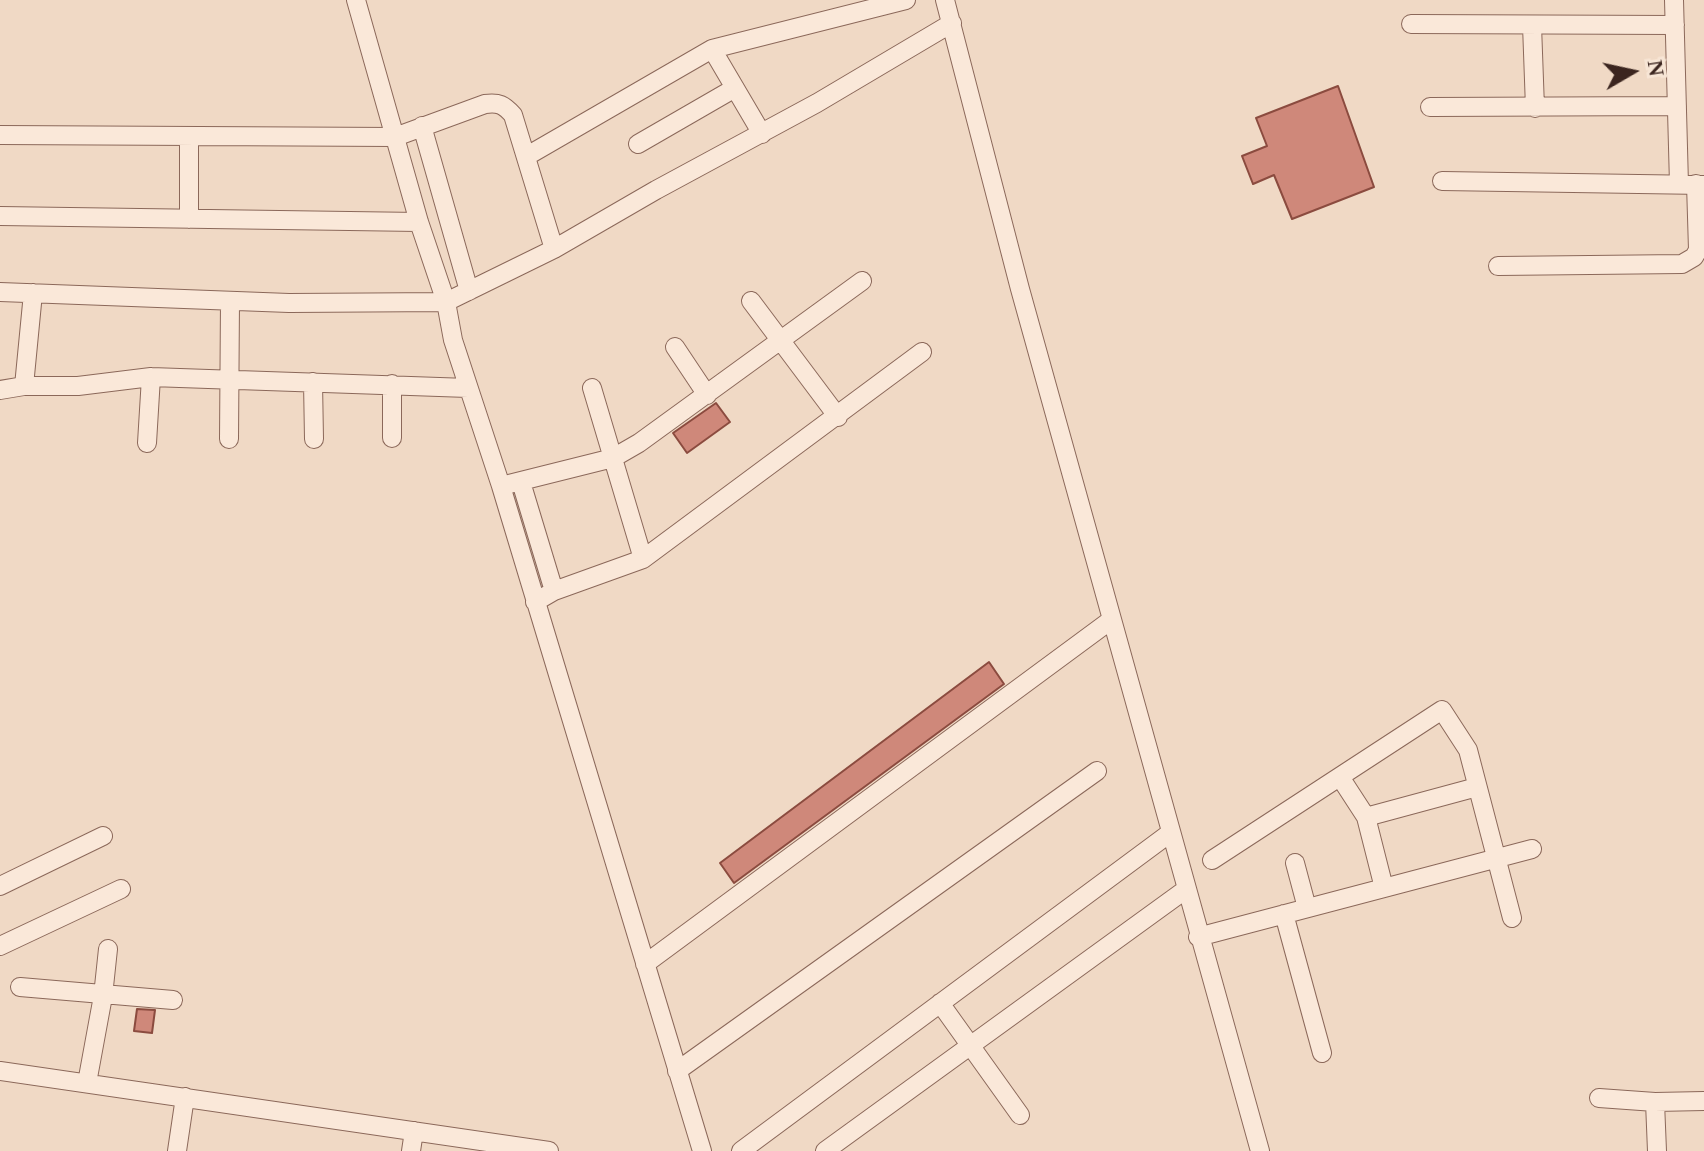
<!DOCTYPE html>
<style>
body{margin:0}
#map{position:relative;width:1704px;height:1151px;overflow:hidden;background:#f0d9c5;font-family:"Times New Roman",serif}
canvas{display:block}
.north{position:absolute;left:1592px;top:32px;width:80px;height:80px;-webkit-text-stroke:6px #f7e5d5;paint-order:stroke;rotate:81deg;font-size:22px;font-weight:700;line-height:32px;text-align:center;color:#3b251f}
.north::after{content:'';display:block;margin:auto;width:28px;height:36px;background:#3b251f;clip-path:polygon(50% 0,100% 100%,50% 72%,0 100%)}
</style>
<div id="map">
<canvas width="1704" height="1151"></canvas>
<div class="north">N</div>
</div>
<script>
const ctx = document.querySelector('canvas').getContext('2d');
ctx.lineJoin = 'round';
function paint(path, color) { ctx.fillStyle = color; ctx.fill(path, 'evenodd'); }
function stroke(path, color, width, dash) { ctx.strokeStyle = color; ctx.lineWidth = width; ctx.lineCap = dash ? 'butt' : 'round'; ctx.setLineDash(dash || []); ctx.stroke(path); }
const building = new Path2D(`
 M 1338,86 L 1374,187 L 1292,219 L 1274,175 L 1253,184 L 1242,156 L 1267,146 L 1256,118 Z
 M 716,403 L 730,422 L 687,453 L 673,433 Z
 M 989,662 L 1004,684 L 734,883 L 720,863 Z
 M 137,1009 L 155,1010 L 152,1033 L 134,1031 Z`);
paint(building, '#cf887a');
stroke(building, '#8b4b3f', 2);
const minor = new Path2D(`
 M 356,0 L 419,222 L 446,302 L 453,340 L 501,486 L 702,1151
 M 945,0 L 1020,289 L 1260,1151
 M 1674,0 L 1679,184
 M 1411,24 L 1675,25
 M 1532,25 L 1535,108
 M 712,49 L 762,134
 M 1430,107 L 1677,106
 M 422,126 L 469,291
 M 0,135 L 395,137 L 485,104 C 499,102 504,105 513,115 L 554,249
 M 638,144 L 735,88
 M 527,156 L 712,49 L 906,0
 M 1442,181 L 1704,185
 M 0,216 L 419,222
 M 189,219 L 189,137
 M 1498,266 L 1682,264 L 1694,257 L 1698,250 L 1696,184
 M 0,292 L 289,303 L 446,302 L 554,249 L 656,190 L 817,103 L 952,23
 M 751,301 L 838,417
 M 675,347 L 707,395
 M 313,382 L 314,439
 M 392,384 L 392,438
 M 24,386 L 33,293
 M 592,388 L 643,559
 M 0,390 L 24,386 L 78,386 L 151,377 L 468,388
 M 229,439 L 230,301
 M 147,443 L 151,377
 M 521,482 L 554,591
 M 501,486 L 613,458 L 639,443 L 862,281
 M 535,602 L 554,591 L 643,559 L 922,352
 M 1340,777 L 1366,817 L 1384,888
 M 1366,817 L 1477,787
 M 1212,860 L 1442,710 L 1468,750 L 1512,918
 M 1295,863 L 1307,908
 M 0,886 L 103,836
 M 1284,914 L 1322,1053
 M 1198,937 L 1532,849
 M 0,946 L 121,889
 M 645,964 L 1111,620
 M 20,987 L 173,1000
 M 940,1003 L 1020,1115
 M 0,1071 L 549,1151
 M 677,1071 L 1097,771
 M 87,1083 L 103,996 L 108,949
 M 1599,1098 L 1655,1102 L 1704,1101
 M 1655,1102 L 1657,1151
 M 177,1151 L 185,1097
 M 411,1151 L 414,1131
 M 741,1151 L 1170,833
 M 825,1151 L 1185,890`);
stroke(minor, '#8b685a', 20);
stroke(minor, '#fae8d9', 18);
</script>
